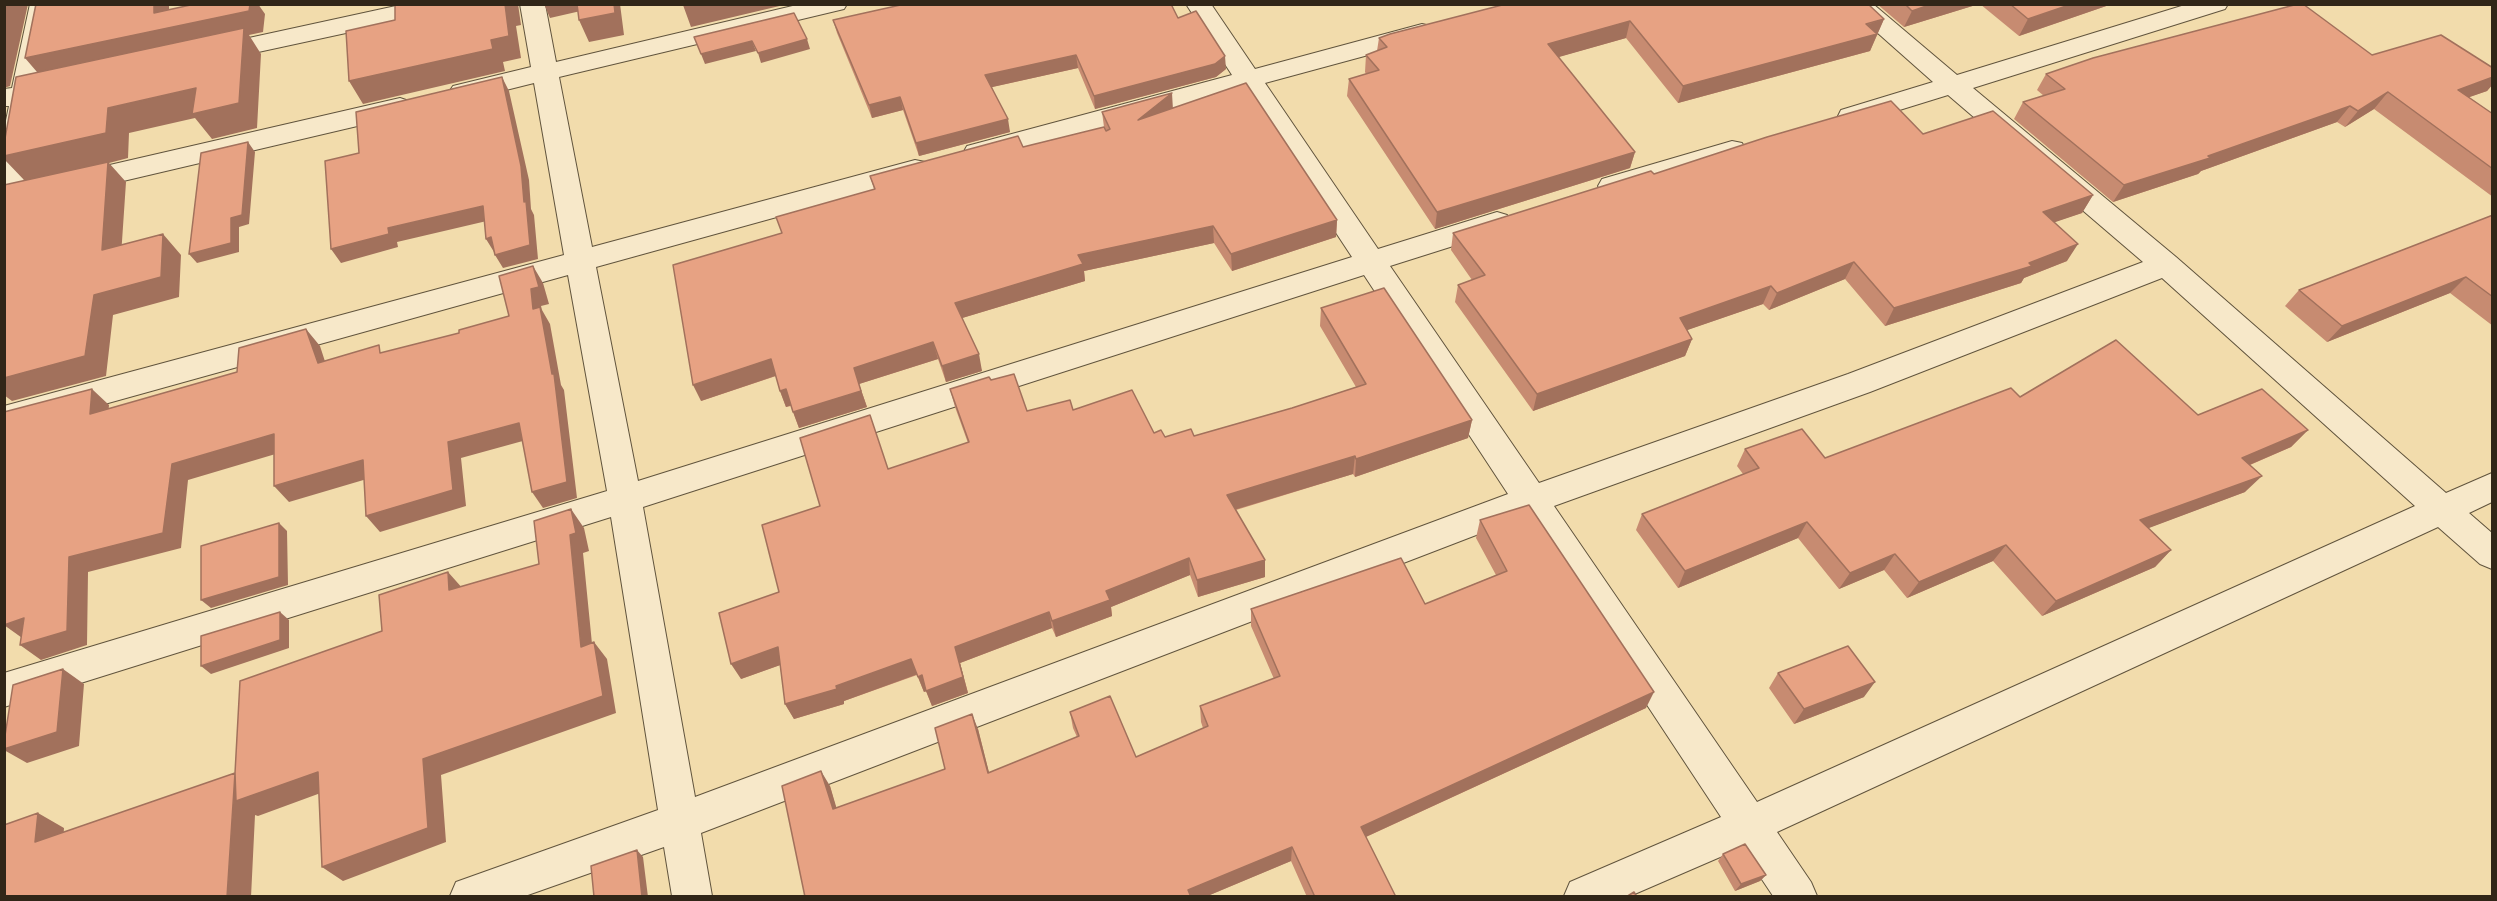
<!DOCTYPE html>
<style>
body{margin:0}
#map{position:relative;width:2497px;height:901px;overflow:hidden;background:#f2dcac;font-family:"Gentium Book Plus",serif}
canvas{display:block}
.frame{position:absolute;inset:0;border:6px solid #312618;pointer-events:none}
</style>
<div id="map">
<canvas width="2497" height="901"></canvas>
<div class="frame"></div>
</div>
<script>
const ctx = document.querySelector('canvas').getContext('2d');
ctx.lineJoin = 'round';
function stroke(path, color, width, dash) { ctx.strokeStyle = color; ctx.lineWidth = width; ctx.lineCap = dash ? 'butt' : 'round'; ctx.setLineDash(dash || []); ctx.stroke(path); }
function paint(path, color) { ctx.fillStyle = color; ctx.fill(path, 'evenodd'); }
const street = new Path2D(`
 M 30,4 L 55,4 L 40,82 L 56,79 L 65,81 L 69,87 L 65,93 L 36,100 L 23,185 L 400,98 L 409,101 L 413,107 L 409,113 L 400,116 L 4,209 L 4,130 L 9,106 L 4,106 L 4,89 L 12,88 Z
 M 405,4 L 455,4 L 452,9 L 443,12 L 212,62 L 203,60 L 199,54 L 203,48 L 212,46 Z
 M 520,4 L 545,4 L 556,62 L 801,4 L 847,4 L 844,9 L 559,77 L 592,247 L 915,160 L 925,162 L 929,169 L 925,176 L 596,267 L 638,481 L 1352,257 L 1242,90 L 977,162 L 967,160 L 963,153 L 967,146 L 1232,75 L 1186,4 L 1211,4 L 1255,69 L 1422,24 L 1431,26 L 1435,32 L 1431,38 L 1265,83 L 1378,249 L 1497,212 L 1507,215 L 1511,222 L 1507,229 L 1390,266 L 1539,483 L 1848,374 L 2143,262 L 1948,95 L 1851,125 L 1841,122 L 1838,116 L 1841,110 L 1933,82 L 1845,4 L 1873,4 L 1957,75 L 2188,4 L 2228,4 L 2225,9 L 1973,88 L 2176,257 L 2446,493 L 2492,473 L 2492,502 L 2469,513 L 2492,533 L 2492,569 L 2480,564 L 2438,527 L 1777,832 L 1811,882 L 1817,896 L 1773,896 L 1741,848 L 1630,896 L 1564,896 L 1570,882 L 1721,817 L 1523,517 L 701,833 L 712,896 L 672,896 L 664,847 L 525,896 L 450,896 L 456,882 L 658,810 L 611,517 L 4,707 L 4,673 L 607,491 L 568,275 L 4,432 L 4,406 L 564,255 L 534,83 L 462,101 L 453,98 L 449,92 L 453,86 L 531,67 ZM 1364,275 L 1508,494 L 695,797 L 643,507 ZM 2162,278 L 2415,506 L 1757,802 L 1554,506 L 1870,392 Z
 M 1732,141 L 1742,143 L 1746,150 L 1742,157 L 1612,196 L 1602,193 L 1598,186 L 1602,179 Z`);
stroke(street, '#61543d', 2);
paint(street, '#f7e8c9');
paint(new Path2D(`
 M 1506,4 L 1884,19 L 1870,51 L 1678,103 L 1626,38 L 1558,57 L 1635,152 L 1630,168 L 1435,229 L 1347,96 L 1349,79 L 1366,74 L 1365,72 L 1366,55 L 1377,51 L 1379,38 Z
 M 1877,4 L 1979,4 L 1904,27 Z
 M 1980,4 L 2112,4 L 2019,36 Z
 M 1178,18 L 1226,69 L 1216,77 L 1095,109 L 1078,68 L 992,87 L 1010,132 L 919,156 L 903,110 L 872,118 L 837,33 L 833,20 Z
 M 2372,55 L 2493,68 L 2493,84 L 2487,91 L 2469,97 L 2493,114 L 2493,197 L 2374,109 L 2345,127 L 2337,122 L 2201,171 L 2198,174 L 2113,202 L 2014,119 L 2023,102 L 2044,96 L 2037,90 L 2046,74 Z
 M 1173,108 L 1337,220 L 1336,237 L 1232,271 L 1214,243 L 1084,271 L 1085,281 L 962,318 L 982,371 L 946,382 L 938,359 L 859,384 L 867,407 L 799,428 L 791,406 L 786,407 L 780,391 L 776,376 L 701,401 L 782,233 L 874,189 L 870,176 L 1023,147 L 1104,127 L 1102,112 Z
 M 1923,134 L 2093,195 L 2082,213 L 2054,222 L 2067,261 L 2024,278 L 2021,283 L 1885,326 L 1845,279 L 1769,310 L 1763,304 L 1687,330 L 1692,339 L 1685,356 L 1533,411 L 1455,302 L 1458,285 L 1472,280 L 1451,250 L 1453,233 L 1654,174 Z
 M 2493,215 L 2493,326 L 2450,293 L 2327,342 L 2285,306 L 2299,290 Z
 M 1321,308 L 1472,420 L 1468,438 L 1355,477 L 1353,474 L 1236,510 L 1265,577 L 1198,597 L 1190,575 L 1111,607 L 1112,616 L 1056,637 L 1052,628 L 960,663 L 968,693 L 932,706 L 926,691 L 924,692 L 917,675 L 844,701 L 844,704 L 794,719 L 785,704 L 780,665 L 741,679 L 779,592 L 820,506 L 888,469 L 968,443 L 955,407 L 950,389 L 991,380 L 1027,411 L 1073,410 L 1154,433 L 1165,437 L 1194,436 L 1292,408 L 1356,387 L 1320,326 Z
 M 2020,397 L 2198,415 L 2308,430 L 2291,447 L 2250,465 L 2245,492 L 2148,528 L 2171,550 L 2155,567 L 2042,616 L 1993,561 L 1907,598 L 1884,570 L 1839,589 L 1798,538 L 1678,588 L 1636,530 L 1642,514 L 1743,474 L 1737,466 L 1745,449 L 1825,458 Z
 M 1480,520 L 1646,708 L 1366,837 L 1396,897 L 1307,897 L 1291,861 L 1205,897 L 805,897 L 830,786 L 836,808 L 945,769 L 978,729 L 989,773 L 1077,737 L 1073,728 L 1070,712 L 1136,757 L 1203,728 L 1201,722 L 1200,706 L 1274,679 L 1251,626 L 1251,609 L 1425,604 L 1496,575 L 1476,538 Z
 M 1778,673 L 1864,697 L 1794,724 L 1769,688 Z
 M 1723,854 L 1766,875 L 1760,881 L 1735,891 L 1718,861 Z`), '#c78b71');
paint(new Path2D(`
 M 6,4 L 28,4 L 10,86 L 4,88 L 4,11 Z
 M 154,4 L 169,4 L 169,28 L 250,4 L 258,4 L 265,14 L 263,32 L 249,35 L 261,54 L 257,128 L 212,139 L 195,118 L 129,133 L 128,158 L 109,163 L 126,182 L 120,271 L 26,182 L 4,159 L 4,156 L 108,108 L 196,88 L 243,36 L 43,79 L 25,58 L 154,13 Z
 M 505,4 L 518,4 L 521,25 L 516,26 L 521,58 L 503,62 L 505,71 L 363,104 L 349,81 L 491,40 Z
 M 544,4 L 583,4 L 585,10 L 550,18 Z
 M 614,4 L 620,4 L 624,35 L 589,42 L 579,20 Z
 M 684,4 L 788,4 L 691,27 L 683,5 Z
 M 1932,4 L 1979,4 L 1904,27 L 1912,11 Z
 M 2072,4 L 2112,4 L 2019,36 L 2028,19 Z
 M 1884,19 L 1870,51 L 1678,103 L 1683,86 Z
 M 1630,21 L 1626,38 L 1545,61 L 1548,44 Z
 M 807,39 L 810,49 L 761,63 L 758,53 Z
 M 752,41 L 756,51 L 705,64 L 701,54 Z
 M 1076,55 L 1078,68 L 988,88 L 985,75 Z
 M 1225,56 L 1226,69 L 1216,77 L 1095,109 L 1094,96 Z
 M 502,77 L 509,91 L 529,180 L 531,209 L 534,215 L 538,259 L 503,268 L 495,255 L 524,202 Z
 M 2493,77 L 2493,84 L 2487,91 L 2444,106 L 2458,90 Z
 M 2388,92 L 2374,109 L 2345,127 L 2358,111 Z
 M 1172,93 L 1173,110 L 1138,120 Z
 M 900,97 L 903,110 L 872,118 L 869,105 Z
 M 2350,106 L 2337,122 L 2201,171 L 2198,174 L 2113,202 L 2124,185 Z
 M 1008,119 L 1010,132 L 919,156 L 916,143 Z
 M 248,142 L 255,152 L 249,224 L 239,227 L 239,252 L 197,263 L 189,254 L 231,218 Z
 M 1635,152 L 1630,168 L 1435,229 L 1437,212 Z
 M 2093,195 L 2082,213 L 2032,230 L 2043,212 Z
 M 483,206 L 491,220 L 397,242 L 398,247 L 341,263 L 331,249 L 388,228 Z
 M 1337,220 L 1336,237 L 1232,271 L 1231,254 Z
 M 1213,226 L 1214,243 L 1084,271 L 1085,281 L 959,319 L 955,303 L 1078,255 Z
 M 163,234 L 181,255 L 179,297 L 113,315 L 106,376 L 12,401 L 4,395 L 4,378 L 94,295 Z
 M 491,237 L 499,251 L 494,252 L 486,239 Z
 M 2078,244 L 2067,261 L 2024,278 L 2021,283 L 1885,326 L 1894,308 L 2029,263 Z
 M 1854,262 L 1845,279 L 1769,310 L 1777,293 Z
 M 533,266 L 543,283 L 549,304 L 541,306 L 542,310 L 550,324 L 561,385 L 564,390 L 577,498 L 543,508 L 532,492 L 552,374 L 533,309 L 531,289 Z
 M 2466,277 L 2450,293 L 2327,342 L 2342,326 Z
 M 1771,286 L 1763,304 L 1673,335 L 1680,318 Z
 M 306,329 L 320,346 L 331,380 L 318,363 Z
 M 1692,339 L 1685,356 L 1533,411 L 1537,394 Z
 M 933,342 L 938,359 L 859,384 L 867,407 L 799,428 L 793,412 L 854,368 Z
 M 979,354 L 982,371 L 946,382 L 942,366 Z
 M 771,359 L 778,375 L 701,401 L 693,385 Z
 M 92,389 L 109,405 L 107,430 L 90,414 Z
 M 786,389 L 792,405 L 786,407 L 780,391 Z
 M 1472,420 L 1468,438 L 1355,477 L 1356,459 Z
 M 519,423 L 530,439 L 461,458 L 466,506 L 380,532 L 366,516 L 448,442 Z
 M 2308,430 L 2291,447 L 2226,475 L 2242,458 Z
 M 274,434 L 289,450 L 188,480 L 181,548 L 88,572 L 87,645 L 41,660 L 20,645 L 69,557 L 172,464 Z
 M 1355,456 L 1353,474 L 1227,512 L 1227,495 Z
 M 363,460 L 377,476 L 289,502 L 274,486 Z
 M 2262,476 L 2245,492 L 2125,537 L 2140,520 Z
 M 571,509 L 584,528 L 589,551 L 583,553 L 594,664 L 581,647 L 570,535 Z
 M 1807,522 L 1798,538 L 1678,588 L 1685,571 Z
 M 279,523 L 287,531 L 288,585 L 211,608 L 201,600 Z
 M 2006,545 L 1993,561 L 1907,598 L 1919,582 Z
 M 2171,550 L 2155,567 L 2042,616 L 2056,601 Z
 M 1895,554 L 1884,570 L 1839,589 L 1850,573 Z
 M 1189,558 L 1190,575 L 1111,607 L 1112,616 L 1056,637 L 1052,621 L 1106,591 Z
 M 1265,560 L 1265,577 L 1198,597 L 1197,580 Z
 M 448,572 L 464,590 L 449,590 Z
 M 280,612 L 289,620 L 289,648 L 211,674 L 201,666 Z
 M 1049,612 L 1052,628 L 960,663 L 968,693 L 932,706 L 926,691 L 924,692 L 918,677 L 922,675 L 955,647 Z
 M 24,618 L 25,640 L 4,625 Z
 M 594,642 L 607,659 L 616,713 L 441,775 L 446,842 L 343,881 L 322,867 L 423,759 Z
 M 778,647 L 786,663 L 741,679 L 731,664 Z
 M 911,659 L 918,674 L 844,701 L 844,704 L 794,719 L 785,704 Z
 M 63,669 L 84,684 L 79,746 L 27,763 L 4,750 L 4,749 Z
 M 1875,682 L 1864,697 L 1794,724 L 1804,709 Z
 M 1654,692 L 1646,708 L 1359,840 L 1361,827 Z
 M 972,714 L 978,729 L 993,788 L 988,773 Z
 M 821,771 L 830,786 L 841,823 L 833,809 Z
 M 318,772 L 337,787 L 258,816 L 255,815 L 251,897 L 227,897 L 235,773 Z
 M 38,813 L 64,828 L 62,857 L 35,842 Z
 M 1292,847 L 1291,861 L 1205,897 L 1189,897 L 1188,890 Z
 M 637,850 L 643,857 L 648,897 L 642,897 Z
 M 1766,875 L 1760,881 L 1735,891 L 1741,884 Z`), '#a2715c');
const building = new Path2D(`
 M 36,4 L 154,4 L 154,13 L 195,4 L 250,4 L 249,11 L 25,58 Z
 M 395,4 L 505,4 L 509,36 L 491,40 L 493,49 L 349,81 L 346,31 L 395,20 Z
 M 577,4 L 614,4 L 615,13 L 579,20 Z
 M 905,4 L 1171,4 L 1178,18 L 1196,11 L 1225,56 L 1215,64 L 1094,96 L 1076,55 L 985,75 L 1008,119 L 916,143 L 900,97 L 869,105 L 833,20 Z
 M 1506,4 L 1868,4 L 1884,19 L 1866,24 L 1877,34 L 1683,86 L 1630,21 L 1548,44 L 1635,152 L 1437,212 L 1349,79 L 1379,70 L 1366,55 L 1387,47 L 1379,38 L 1390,34 Z
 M 1905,4 L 1932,4 L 1912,11 Z
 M 2010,4 L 2072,4 L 2028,19 Z
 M 2298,4 L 2303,4 L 2372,55 L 2441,35 L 2493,68 L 2493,77 L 2458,90 L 2493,114 L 2493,169 L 2388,92 L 2358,111 L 2350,106 L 2208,156 L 2210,158 L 2124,185 L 2023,102 L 2065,89 L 2046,74 L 2093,58 Z
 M 794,13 L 807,39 L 758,53 L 752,41 L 701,54 L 694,37 Z
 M 244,28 L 239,103 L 192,114 L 196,88 L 108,108 L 106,133 L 4,156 L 4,144 L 16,77 Z
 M 502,77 L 521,166 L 524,202 L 526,201 L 530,245 L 495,255 L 491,237 L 486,239 L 483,206 L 388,228 L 389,234 L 331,249 L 325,161 L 359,153 L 356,112 Z
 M 1246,83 L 1337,220 L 1231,254 L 1213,226 L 1078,255 L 1083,264 L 955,303 L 979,354 L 942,366 L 933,342 L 854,368 L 861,391 L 793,412 L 786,389 L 780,391 L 771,359 L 693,385 L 673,265 L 782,233 L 776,217 L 875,189 L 870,176 L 1018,136 L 1023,147 L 1104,127 L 1106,131 L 1110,129 L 1102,112 L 1172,93 L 1138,120 Z
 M 1891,101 L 1923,134 L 1993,111 L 2093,195 L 2043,212 L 2078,244 L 2029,263 L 2032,266 L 1894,308 L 1854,262 L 1777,293 L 1771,286 L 1680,318 L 1692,339 L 1537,394 L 1458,285 L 1485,275 L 1453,233 L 1651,171 L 1654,174 L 1767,137 Z
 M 248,142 L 242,215 L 231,218 L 231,243 L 189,254 L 201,153 Z
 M 108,162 L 102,250 L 163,234 L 161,277 L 94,295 L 85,356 L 4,378 L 4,185 Z
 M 2493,215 L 2493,297 L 2466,277 L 2342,326 L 2299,290 Z
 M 533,266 L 539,287 L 531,289 L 533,309 L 540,307 L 552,374 L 554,374 L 567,482 L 532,492 L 519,423 L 448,442 L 453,490 L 366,516 L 363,460 L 274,486 L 274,434 L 172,464 L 163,533 L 69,557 L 67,631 L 20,645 L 24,618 L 4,625 L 5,579 L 4,579 L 4,412 L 92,389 L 90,414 L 237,372 L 239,348 L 306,329 L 318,363 L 379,345 L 380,353 L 459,333 L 459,330 L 509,316 L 499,276 Z
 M 1384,288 L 1472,420 L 1356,459 L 1355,456 L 1227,495 L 1265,560 L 1197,580 L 1189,558 L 1106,591 L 1110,600 L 1052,621 L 1049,612 L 955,647 L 963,677 L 926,691 L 922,675 L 918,677 L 911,659 L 836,686 L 837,689 L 785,704 L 778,647 L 731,664 L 719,613 L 779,592 L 762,525 L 820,506 L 800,438 L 870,415 L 888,469 L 969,442 L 950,389 L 989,377 L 991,380 L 1014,374 L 1027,411 L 1070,400 L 1073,410 L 1132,390 L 1154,433 L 1161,430 L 1165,437 L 1191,429 L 1194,436 L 1292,408 L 1366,384 L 1321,308 Z
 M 2116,340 L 2198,415 L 2262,389 L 2308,430 L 2242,458 L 2262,476 L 2140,520 L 2171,550 L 2056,601 L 2006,545 L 1919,582 L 1895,554 L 1850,573 L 1807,522 L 1685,571 L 1642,514 L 1759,468 L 1745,449 L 1802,429 L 1825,458 L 2011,388 L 2020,397 Z
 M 1529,505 L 1654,692 L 1361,827 L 1396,897 L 1315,897 L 1292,847 L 1188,890 L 1191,897 L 805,897 L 782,786 L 821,771 L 833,809 L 945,769 L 935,728 L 972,714 L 988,773 L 1079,736 L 1070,712 L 1110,696 L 1136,757 L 1208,726 L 1200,706 L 1280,676 L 1251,609 L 1401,558 L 1425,604 L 1507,571 L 1480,520 Z
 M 571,509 L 576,533 L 570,535 L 581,647 L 594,642 L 603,696 L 423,759 L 428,828 L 322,867 L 318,772 L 236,801 L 235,773 L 227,897 L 4,897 L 4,825 L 38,813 L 35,842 L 235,773 L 240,681 L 382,631 L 379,595 L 448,572 L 449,590 L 539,564 L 534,521 Z
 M 279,523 L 279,577 L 201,600 L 201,546 Z
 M 280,612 L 280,640 L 201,666 L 201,636 Z
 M 1848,646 L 1875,682 L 1804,709 L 1778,673 Z
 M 63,669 L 57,732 L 4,749 L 4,742 L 13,685 Z
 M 1745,844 L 1766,875 L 1741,884 L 1723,854 Z
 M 637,850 L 642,897 L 594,897 L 591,866 Z
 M 1634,892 L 1637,897 L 1626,897 Z`);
paint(building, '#e7a283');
stroke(building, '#a2715c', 1.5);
</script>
